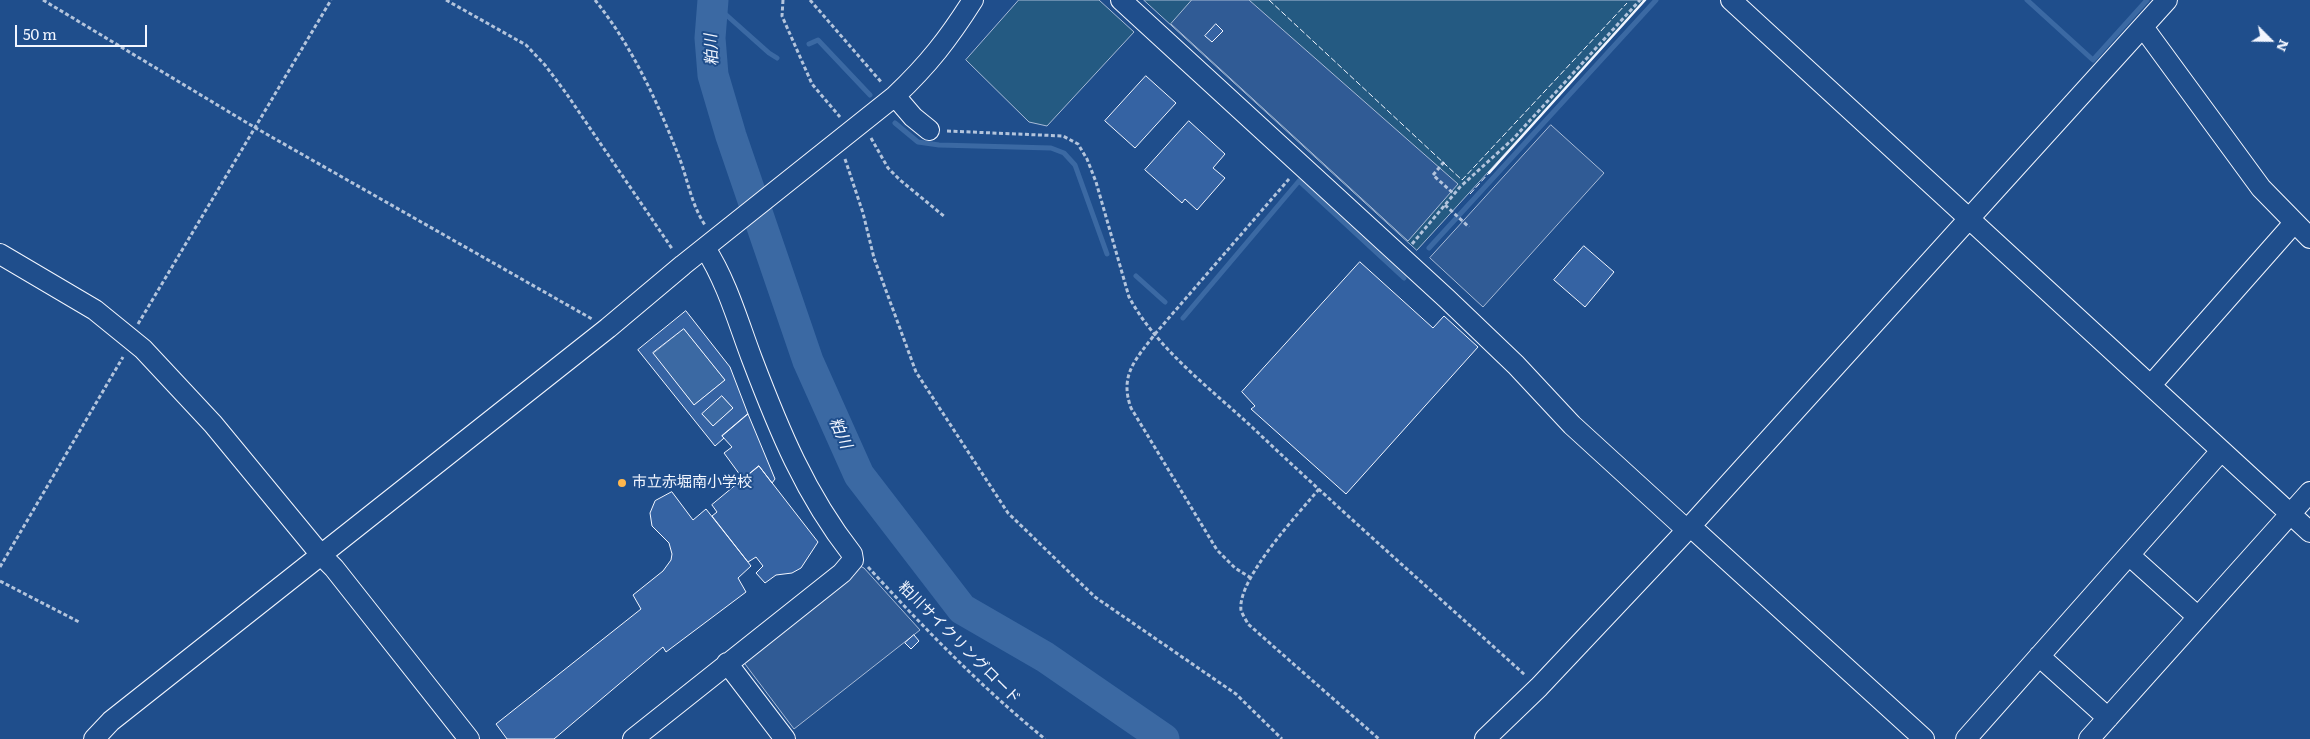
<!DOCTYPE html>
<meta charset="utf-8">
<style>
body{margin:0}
#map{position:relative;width:2310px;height:739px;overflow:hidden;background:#1f4e8c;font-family:Literata,serif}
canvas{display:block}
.north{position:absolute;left:2245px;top:15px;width:50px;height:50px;-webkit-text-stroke:4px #1f4e8c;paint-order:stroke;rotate:113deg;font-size:14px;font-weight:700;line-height:20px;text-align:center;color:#f2f6ff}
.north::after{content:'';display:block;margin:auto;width:18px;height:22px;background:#f2f6ff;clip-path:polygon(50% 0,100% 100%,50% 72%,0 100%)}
.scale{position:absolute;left:15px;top:25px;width:132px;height:22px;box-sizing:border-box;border:2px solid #f2f6ff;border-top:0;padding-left:6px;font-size:15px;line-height:18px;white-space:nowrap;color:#f2f6ff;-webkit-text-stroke:4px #1f4e8c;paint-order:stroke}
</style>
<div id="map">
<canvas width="2310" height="739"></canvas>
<div class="north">N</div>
<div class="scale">50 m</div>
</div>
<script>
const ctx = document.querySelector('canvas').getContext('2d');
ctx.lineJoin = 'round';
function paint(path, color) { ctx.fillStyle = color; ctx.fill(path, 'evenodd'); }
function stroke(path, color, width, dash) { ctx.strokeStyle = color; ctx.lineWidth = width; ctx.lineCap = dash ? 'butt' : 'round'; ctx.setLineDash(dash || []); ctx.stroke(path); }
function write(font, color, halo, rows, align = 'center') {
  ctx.font = font + ' Literata,"Noto Sans JP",serif'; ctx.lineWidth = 4; ctx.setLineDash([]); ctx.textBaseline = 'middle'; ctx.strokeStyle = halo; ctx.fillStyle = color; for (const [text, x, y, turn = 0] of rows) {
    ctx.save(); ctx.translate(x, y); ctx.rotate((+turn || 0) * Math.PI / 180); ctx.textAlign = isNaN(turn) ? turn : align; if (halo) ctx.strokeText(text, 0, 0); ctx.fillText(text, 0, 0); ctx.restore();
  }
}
const green = new Path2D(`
 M 1019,0 L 1099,0 L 1134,32 L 1047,126 L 1029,122 L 966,60 Z
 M 1144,0 L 1645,0 L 1417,250 Z`);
paint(green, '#245a82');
stroke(green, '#a8bbd7', 1);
const parking = new Path2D(`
 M 1192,0 L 1249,0 L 1458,184 L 1408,241 L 1171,24 Z
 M 1551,125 L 1604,173 L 1483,307 L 1430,258 Z
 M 858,565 L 864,568 L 920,630 L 794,729 L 742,660 Z`);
paint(parking, '#305b95');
stroke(parking, '#a8bbd7', 1);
const water = new Path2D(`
 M 684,329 L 725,380 L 694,405 L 653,354 Z
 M 722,396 L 733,408 L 713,426 L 702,414 Z`);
paint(water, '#3b69a3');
stroke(water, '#a8bbd7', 1);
stroke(new Path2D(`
 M 2027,0 L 2093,60 L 2147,0
 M 714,4 L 769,53 L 777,58
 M 809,44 L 818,40 L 870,95
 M 895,123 L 918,142 L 939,145 L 1051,148 L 1064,153 L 1075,165 L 1107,254
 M 1429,248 L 1656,0
 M 1136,276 L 1165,302
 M 1183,318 L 1299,181 L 1404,278`), '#3b69a3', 5);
stroke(new Path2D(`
 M 713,0 L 710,38 L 713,75 L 731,136 L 808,361 L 859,475 L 962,609 L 1045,657 L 1164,739`), '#3b69a3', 31);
const building = new Path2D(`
 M 1216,24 L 1223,31 L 1212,42 L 1205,36 Z
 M 1146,76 L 1176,103 L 1135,148 L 1105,121 Z
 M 1189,121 L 1225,154 L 1213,168 L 1225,178 L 1197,210 L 1185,199 L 1182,203 L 1145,170 Z
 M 1584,246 L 1614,272 L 1585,307 L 1554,280 Z
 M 1360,262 L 1433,328 L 1444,316 L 1478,347 L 1346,494 L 1251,409 L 1255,406 L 1242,392 Z
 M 686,311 L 730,367 L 748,414 L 722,436 L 724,438 L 715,446 L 638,350 ZM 684,329 L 725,380 L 694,405 L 653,353 ZM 722,396 L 733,408 L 713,426 L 702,414 Z
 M 748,414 L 775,479 L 772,483 L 759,466 L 743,479 L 724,453 L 732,447 L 722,436 Z
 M 759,466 L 818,542 L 801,568 L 792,573 L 776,575 L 765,583 L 756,573 L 763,566 L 756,557 L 748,562 L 712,516 L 717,512 L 712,505 Z
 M 672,492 L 693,520 L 706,509 L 751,566 L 738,578 L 746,592 L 666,652 L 663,647 L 554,739 L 507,739 L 496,724 L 641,609 L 633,595 L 663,571 L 671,560 L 672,554 L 669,543 L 652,526 L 650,513 L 655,501 Z
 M 914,635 L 919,641 L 911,649 L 905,643 Z`);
paint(building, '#3563a3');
stroke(building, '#f2f6ff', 1);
const minor = new Path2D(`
 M 1121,0 L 1446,298 L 1516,365 L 1572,425 L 1687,530
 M 1731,0 C 1923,178 2116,355 2310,532
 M 2143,27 L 2261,188 L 2310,238
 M 895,96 L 913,117 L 929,130
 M 0,254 L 95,310 L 143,349 L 213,424 L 321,555 L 334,568 L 469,739
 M 2151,385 L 2294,223
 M 1690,526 L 1924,739
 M 2129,555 L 2198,617
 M 2039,656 L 2108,718
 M 727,663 L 785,739
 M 94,739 L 111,721 L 608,328 L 683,265 L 895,96 C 928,65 949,38 973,0
 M 633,739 L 842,573 L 853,560 L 852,554 C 805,494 779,430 752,359 C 738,322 727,282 705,248
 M 1485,739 L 1539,687 L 1687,530 L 2167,0
 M 1966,739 L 2221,451
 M 2089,739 L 2310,492`);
stroke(minor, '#f2f6ff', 22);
stroke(new Path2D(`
 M 43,0 L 254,127 L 592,319
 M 446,0 L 526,45 L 545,65 L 566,93 L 673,250
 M 595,0 C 632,46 658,103 679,157 C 688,180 691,204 705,225
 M 783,0 L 782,16 L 812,84 L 840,117
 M 810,0 L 882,83
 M 947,131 L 1063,136 L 1078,144 L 1087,159 L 1096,182 L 1129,297 C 1157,349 1210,388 1253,428 C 1342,512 1434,593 1525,675
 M 871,138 L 888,168 L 900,180 L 945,217
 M 845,159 L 863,213 L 874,258 L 916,372 L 1008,513 L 1095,597 L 1236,694 L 1282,739
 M 1444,162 L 1433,175 L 1454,194
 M 1445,205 L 1469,227
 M 1412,244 L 1460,187 L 1513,139 L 1640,0
 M 138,324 L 331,0
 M 1319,489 C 1299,513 1237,579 1241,610 C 1242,614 1246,620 1248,624 L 1379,739
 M 0,567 L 123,357
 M 868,567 C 924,628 981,687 1045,739
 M 1251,578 L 1235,568 L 1217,550 L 1131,408 C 1119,375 1136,359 1155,334 L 1289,179
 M 0,581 L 79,622`), '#b3c4dc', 3, [4, 2.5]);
stroke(minor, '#1f4e8c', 20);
stroke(new Path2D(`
 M 1269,0 L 1462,180 L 1627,3
 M 1470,194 L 1645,0`), '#f2f6ff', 1, [6, 2.5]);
stroke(new Path2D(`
 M 1489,173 L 1645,0`), '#f2f6ff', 2.5);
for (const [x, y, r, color] of [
 [622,483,5,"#ffb74d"]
]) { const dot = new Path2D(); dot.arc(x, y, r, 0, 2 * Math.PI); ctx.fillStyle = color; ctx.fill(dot); stroke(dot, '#1f4e8c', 2); }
write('15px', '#f2f6ff', '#1f4e8c', [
 ["市立赤堀南小学校",632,483]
], 'left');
write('15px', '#f2f6ff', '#1f4e8c', [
 ["粕川サイクリングロード",959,643,45]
]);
write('italic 16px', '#f2f6ff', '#1f4e8c', [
 ["粕川",712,50,-93],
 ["粕川",840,433,66]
]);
</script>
